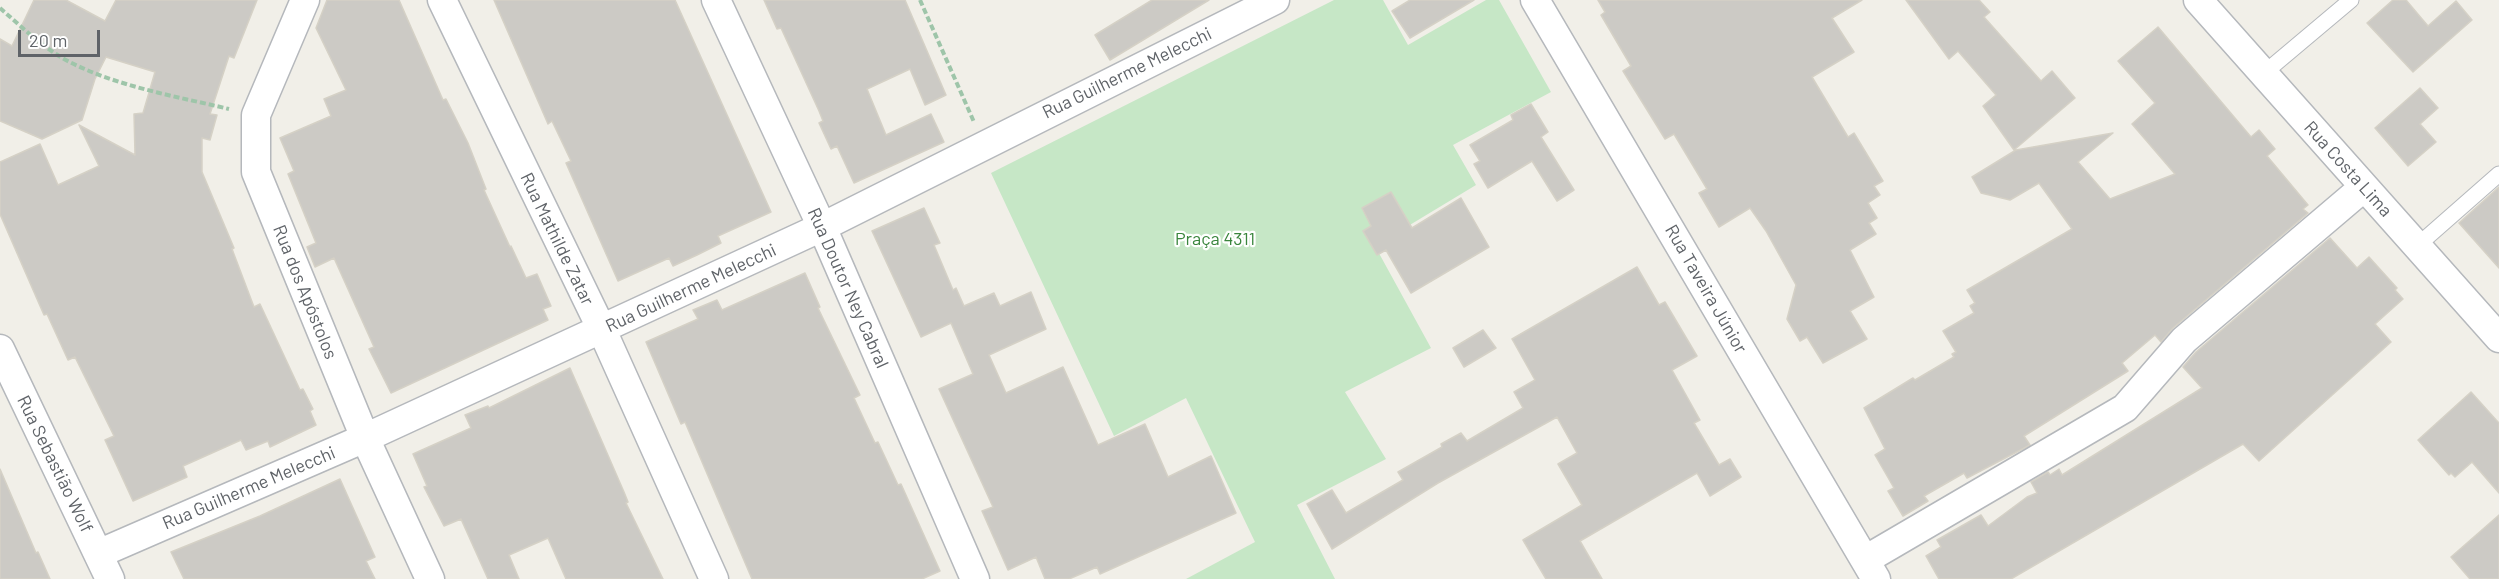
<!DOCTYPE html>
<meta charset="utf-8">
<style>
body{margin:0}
#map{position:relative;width:2499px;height:579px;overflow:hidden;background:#f1efe8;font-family:Barlow,sans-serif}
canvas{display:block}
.scale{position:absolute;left:18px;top:30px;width:82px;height:27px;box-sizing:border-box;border:3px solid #5f6368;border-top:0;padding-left:8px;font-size:18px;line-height:21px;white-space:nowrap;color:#5f6368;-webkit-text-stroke:4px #fff;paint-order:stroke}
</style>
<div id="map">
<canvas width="2499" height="579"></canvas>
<div class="scale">20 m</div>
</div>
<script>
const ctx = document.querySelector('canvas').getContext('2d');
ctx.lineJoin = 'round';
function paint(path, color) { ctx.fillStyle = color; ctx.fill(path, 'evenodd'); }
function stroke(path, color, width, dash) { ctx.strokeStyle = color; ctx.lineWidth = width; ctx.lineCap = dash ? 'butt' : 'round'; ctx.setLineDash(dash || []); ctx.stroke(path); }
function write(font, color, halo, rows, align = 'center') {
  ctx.font = font + ' Barlow,sans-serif'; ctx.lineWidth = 4.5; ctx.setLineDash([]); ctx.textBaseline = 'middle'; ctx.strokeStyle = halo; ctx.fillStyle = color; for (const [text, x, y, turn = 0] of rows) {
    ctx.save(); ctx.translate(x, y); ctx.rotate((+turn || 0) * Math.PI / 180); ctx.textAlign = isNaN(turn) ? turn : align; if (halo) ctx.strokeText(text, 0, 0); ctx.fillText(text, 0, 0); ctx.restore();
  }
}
paint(new Path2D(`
 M 1334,0 L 1383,0 L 1408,45 L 1486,0 L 1499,0 L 1551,92 L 1453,145 L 1476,185 L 1375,246 L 1431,348 L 1345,392 L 1386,459 L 1297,505 L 1335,579 L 1186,579 L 1255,542 L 1186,398 L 1114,436 L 991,173 Z`), '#c6e7c6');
const building = new Path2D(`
 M 34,0 L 66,0 L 105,21 L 116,0 L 257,0 L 234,58 L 229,56 L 210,114 L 217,115 L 210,140 L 202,138 L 202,172 L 234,248 L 232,249 L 254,307 L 260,304 L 300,390 L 303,389 L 313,409 L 310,411 L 316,425 L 270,447 L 268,441 L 246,450 L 241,440 L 183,466 L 187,477 L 133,501 L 105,440 L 114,436 L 75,357 L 68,360 L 47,314 L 44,315 L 0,214 L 0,162 L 40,144 L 58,185 L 99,166 L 79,125 L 135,155 L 134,114 L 143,113 L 155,72 L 106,57 L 95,79 L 82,120 L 42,139 L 0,121 L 0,39 L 12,46 Z
 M 327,0 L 399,0 L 443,100 L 446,99 L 468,143 L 486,189 L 484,190 L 510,247 L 511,246 L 526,278 L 537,274 L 551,306 L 543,309 L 548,320 L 391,393 L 369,349 L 374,347 L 334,258 L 315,267 L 307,247 L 316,243 L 288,174 L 294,171 L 280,138 L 331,116 L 324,99 L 346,90 L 316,28 Z
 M 494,0 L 675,0 L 771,212 L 718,236 L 721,243 L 697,255 L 673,266 L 669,258 L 618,281 L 566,163 L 571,161 L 552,121 L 548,124 Z
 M 764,0 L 905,0 L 946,95 L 925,105 L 910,69 L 867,89 L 886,135 L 931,114 L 944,142 L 854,183 L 837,146 L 831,149 L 819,123 L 823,121 L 819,111 L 781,28 L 777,29 Z
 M 1152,0 L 1209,0 L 1110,60 L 1095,35 Z
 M 1410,0 L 1474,0 L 1410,38 L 1392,11 Z
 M 1598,0 L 1862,0 L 1832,18 L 1854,52 L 1812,77 L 1848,137 L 1854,133 L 1883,181 L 1874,186 L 1880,195 L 1868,203 L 1877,218 L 1869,223 L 1876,234 L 1850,250 L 1874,297 L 1850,311 L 1867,339 L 1823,363 L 1807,337 L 1800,341 L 1787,319 L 1796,285 L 1766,231 L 1750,208 L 1719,227 L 1699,193 L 1707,189 L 1674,134 L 1665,139 L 1623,71 L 1631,66 L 1601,15 L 1605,12 Z
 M 1906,0 L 1979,0 L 1990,12 L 1984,17 L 2041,81 L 2052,71 L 2075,98 L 2014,150 L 1983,106 L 1996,95 L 1958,51 L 1949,59 Z
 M 2393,0 L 2406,0 L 2428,26 L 2456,1 L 2472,20 L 2413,72 L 2367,23 Z
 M 2158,27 L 2251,137 L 2259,130 L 2275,149 L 2267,156 L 2308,205 L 2303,209 L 2308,213 L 2173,328 L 2161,342 L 2155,335 L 2122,363 L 2128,371 L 2024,436 L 2030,445 L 1967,478 L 1964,473 L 1924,496 L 1928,501 L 1903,516 L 1888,491 L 1894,488 L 1875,455 L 1885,449 L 1864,408 L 1913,378 L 1915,380 L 1954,357 L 1952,354 L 1956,352 L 1943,331 L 1974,313 L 1970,306 L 1975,303 L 1967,290 L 2072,229 L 2039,183 L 2010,200 L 1981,193 L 1972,177 L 2016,150 L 2113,133 L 2078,162 L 2110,199 L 2175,174 L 2132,124 L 2155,103 L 2118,61 Z
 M 2420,88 L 2438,108 L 2420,124 L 2436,142 L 2408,166 L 2375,128 Z
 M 1531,104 L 1548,132 L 1541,137 L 1574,190 L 1557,201 L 1532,161 L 1488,188 L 1474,164 L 1480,161 L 1470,145 L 1513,120 L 1511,115 Z
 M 2499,187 L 2499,268 L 2459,223 Z
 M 1391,192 L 1412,228 L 1461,198 L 1489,247 L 1411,293 L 1386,250 L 1377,255 L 1363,231 L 1371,226 L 1362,208 Z
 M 924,208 L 940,243 L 934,245 L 953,290 L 956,288 L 964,306 L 994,293 L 1000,306 L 1031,292 L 1046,329 L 989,355 L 1006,393 L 1063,367 L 1098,445 L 1145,424 L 1168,477 L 1211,456 L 1236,513 L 1100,574 L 1097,567 L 1069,579 L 1045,579 L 1036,557 L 1008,570 L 982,511 L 993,507 L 939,389 L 973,374 L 951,323 L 921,337 L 872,231 Z
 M 2330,238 L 2357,268 L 2369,257 L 2397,288 L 2395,290 L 2403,299 L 2375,324 L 2391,342 L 2259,461 L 2243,444 L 2011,579 L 1939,579 L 1926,556 L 1941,547 L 1937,540 L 1981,515 L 1988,526 L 2027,497 L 2037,493 L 2031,482 L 2048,472 L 2050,475 L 2059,469 L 2062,475 L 2202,388 L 2183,367 L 2196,352 Z
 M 1637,267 L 1659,305 L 1665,302 L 1697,356 L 1672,370 L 1700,420 L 1694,423 L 1719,465 L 1730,459 L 1741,477 L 1710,496 L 1697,473 L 1580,541 L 1602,579 L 1546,579 L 1523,540 L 1582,505 L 1558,464 L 1577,453 L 1557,417 L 1438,483 L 1332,549 L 1307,504 L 1332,490 L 1346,513 L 1403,480 L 1398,472 L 1442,447 L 1441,444 L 1461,433 L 1467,441 L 1523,408 L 1514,392 L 1535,380 L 1512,339 Z
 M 805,273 L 820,307 L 818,308 L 860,395 L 854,398 L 875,443 L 878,442 L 898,485 L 901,484 L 940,571 L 922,579 L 752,579 L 685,422 L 681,424 L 646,342 L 698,319 L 693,310 L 717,300 L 722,310 Z
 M 1483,330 L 1496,348 L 1464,367 L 1453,348 Z
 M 570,368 L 624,492 L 628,502 L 626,503 L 663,579 L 566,579 L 548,538 L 509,555 L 519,579 L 488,579 L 461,519 L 444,526 L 424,487 L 427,486 L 413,454 L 471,428 L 465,415 L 488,406 L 489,408 Z
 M 2471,392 L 2499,423 L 2499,493 L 2472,462 L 2455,477 L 2451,473 L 2449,475 L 2418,440 Z
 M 0,469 L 36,553 L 38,552 L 50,579 L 0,579 Z
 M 340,479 L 375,557 L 366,561 L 375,579 L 184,579 L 171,552 L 260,516 Z
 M 2499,515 L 2499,579 L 2470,579 L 2451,557 Z`);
paint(building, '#cccac5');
stroke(building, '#d5d1c6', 1.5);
const lane = new Path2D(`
 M 2263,74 L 2351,0
 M 2417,246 L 2499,174`);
const street = new Path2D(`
 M 305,0 L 256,115 L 256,172 L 365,438 L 430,579
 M 442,0 L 602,330 L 714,579
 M 716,0 L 822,227 L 975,579
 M 1535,0 L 1876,579
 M 2198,0 L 2499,338
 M 0,349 L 110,579
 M 98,554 L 365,438 L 822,227 L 1275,0
 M 1865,560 L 2125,408 L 2184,340 L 2364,187`);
stroke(lane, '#b5b8bc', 17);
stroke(street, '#b5b8bc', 31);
stroke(new Path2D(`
 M 920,0 L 974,122
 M 0,8 C 24,29 48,53 78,66 C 125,88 179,97 229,109`), '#9ec5a9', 4, [6, 3]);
stroke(lane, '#fff', 15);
stroke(street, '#fff', 28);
write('18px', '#5f6368', '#fff', [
 ["Rua Guilherme Melecchi",1127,73,-26],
 ["Rua Costa Lima",2348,169,48],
 ["Rua Mathilde Zatar",557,239,64],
 ["Rua Guilherme Melecchi",691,288,-25],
 ["Rua Doutor Ney Cabral",848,288,66],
 ["Rua Taveira Júnior",1706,289,60],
 ["Rua dos Apóstolos",305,292,68],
 ["Rua Sebastião Wolf",55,464,64],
 ["Rua Guilherme Melecchi",249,488,-23]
]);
write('18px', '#39853c', '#fff', [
 ["Praça 4311",1215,239]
]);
</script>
